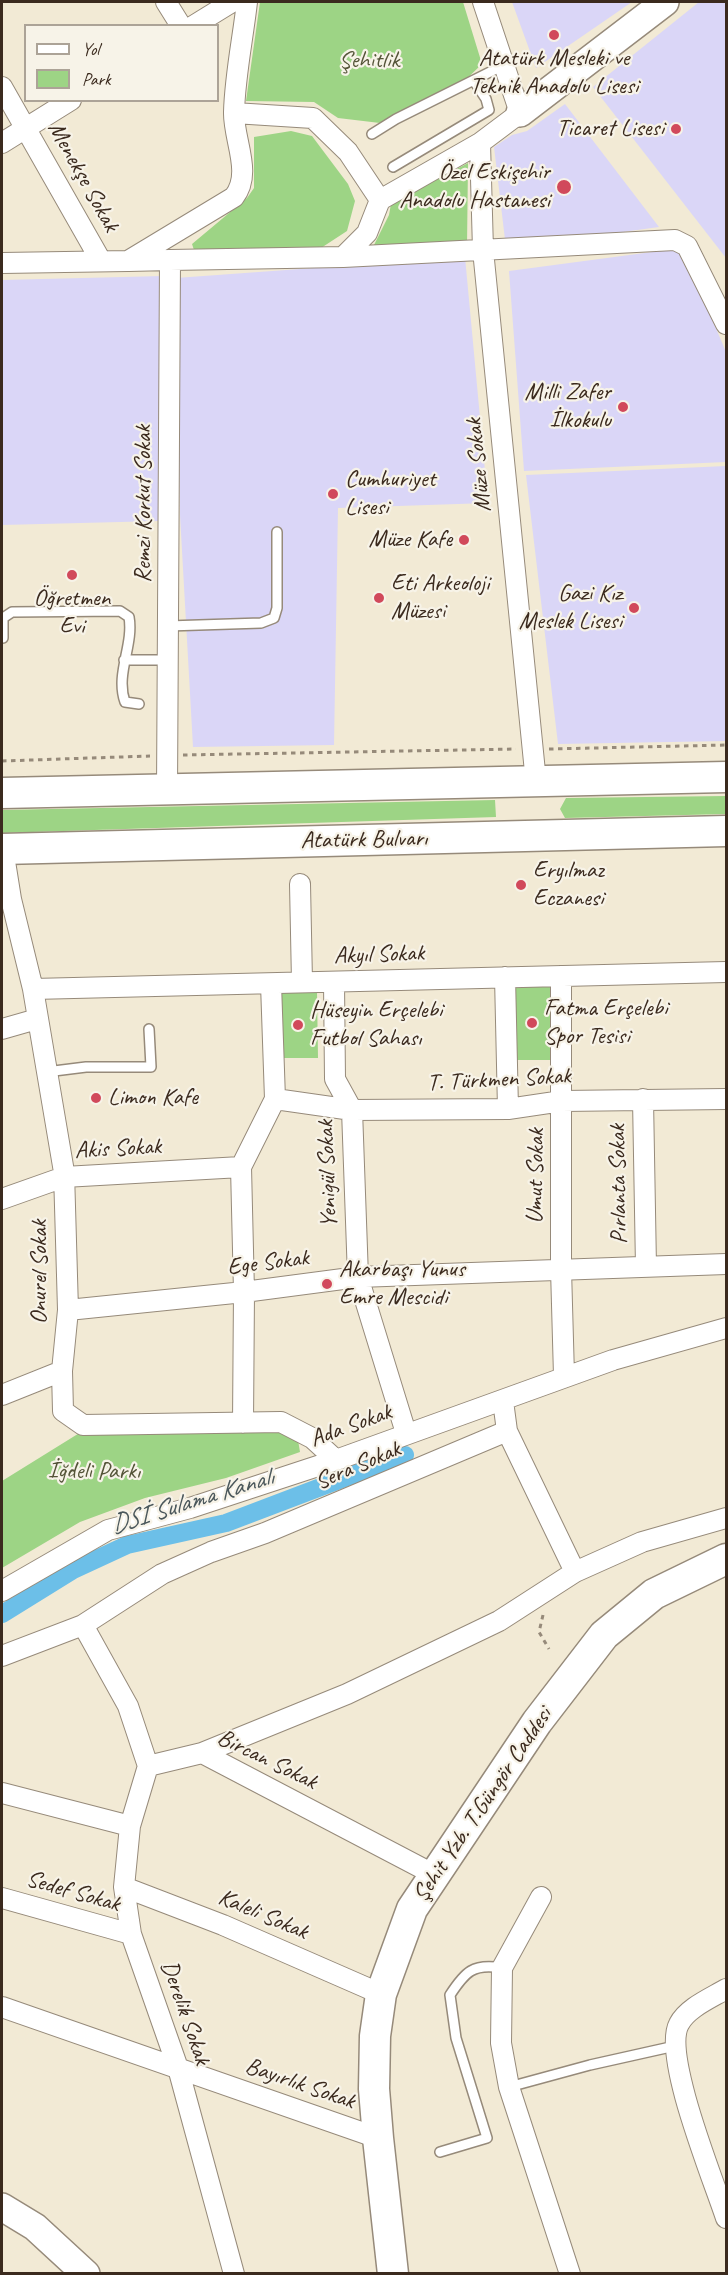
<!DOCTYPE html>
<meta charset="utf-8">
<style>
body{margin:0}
#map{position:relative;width:728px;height:2275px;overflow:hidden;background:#f2ead5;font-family:Caveat,sans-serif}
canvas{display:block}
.frame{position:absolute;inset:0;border:3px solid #3b2a1e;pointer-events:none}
.legend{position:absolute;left:24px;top:24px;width:195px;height:78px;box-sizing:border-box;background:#f7f3e8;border:2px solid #aca397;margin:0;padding:8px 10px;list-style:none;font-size:18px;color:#3b2a1e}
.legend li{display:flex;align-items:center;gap:12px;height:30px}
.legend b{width:30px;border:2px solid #aca397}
</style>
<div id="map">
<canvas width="728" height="2275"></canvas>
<div class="frame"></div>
<ul class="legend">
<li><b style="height:8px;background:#fff"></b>Yol</li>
<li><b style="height:16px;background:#9dd485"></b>Park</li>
</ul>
</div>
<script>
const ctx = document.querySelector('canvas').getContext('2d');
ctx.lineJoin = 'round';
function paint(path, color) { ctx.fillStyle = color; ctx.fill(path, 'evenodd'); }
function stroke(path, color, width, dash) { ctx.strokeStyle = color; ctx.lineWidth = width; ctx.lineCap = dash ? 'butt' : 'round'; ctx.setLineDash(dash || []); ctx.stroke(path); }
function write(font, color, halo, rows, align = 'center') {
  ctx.font = font + ' Caveat,sans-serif'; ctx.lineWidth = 4.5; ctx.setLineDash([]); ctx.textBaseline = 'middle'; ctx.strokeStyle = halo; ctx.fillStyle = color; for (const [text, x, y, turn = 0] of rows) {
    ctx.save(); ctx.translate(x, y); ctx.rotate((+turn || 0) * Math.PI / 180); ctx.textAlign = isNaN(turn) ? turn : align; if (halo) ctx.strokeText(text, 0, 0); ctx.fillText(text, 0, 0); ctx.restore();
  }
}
paint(new Path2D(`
 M 512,2 L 632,2 L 536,68 Z
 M 699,2 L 726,2 L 726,258 L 593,87 Z
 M 565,104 L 659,227 L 506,248 L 494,147 L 512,135 L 527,131 Z
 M 682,248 L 726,352 L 726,462 L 524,471 L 509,271 Z
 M 465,257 L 488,503 L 338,508 L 334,745 L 193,747 L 180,515 L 176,278 Z
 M 163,276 L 160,521 L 2,525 L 2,280 Z
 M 726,466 L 726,741 L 558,744 L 526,475 Z`), '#dad6f7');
paint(new Path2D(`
 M 260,2 L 463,2 L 482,64 L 453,92 L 380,123 L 338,118 L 314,102 L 246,101 Z
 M 291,131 L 312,136 L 348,184 L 355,201 L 347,231 L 321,248 L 194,250 L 192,244 L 247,198 L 254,188 L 254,137 Z
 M 468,163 L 467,246 L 373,247 L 389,215 L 391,204 Z
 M 726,796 L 726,814 L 565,818 L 560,809 L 566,798 Z
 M 495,800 L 496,817 L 2,833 L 2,810 Z
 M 514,986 L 550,986 L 550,1060 L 515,1060 Z
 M 317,992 L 318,1058 L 280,1058 L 278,993 Z
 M 275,1427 L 297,1434 L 300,1452 L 226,1478 L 145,1498 L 80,1522 L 2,1568 L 2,1481 L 81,1432 Z`), '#9dd485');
stroke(new Path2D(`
 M 2,1614 L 73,1570 L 127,1545 L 226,1523 L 405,1455`), '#6cbfe8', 18);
const service = new Path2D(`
 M 372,134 L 396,119 L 504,65
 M 393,167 L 489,110 L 486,99 L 474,81
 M 168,626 L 261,623 L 274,618 L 277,608 L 277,532
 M 3,638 L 3,618 L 12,612 L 120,611 L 129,617 C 134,645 115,674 125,702 L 139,704
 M 124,660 L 168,660
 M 46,1072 L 86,1067 L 151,1067 L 149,1029
 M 509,2087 L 590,2065 L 675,2046
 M 440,2152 L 487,2138 L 456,2038 L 450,1995 C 465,1972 473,1963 502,1968`);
const minor = new Path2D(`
 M 166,2 L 181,26
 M 193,26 L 232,2
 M 2,87 L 101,261
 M 234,113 L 313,118 L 348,152 L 380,200 L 367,233 L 343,257
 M 2,143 L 71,100
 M 480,143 L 483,250 L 536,782
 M 380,200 L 480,143 L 520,113 L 483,2
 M 170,260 L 343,257 L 675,240 L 687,246 L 726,324
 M 128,261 L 170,260 L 167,790
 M 2,263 L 128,261 L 234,197 C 253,173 233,139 234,112 C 235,75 243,38 247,2
 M 3,849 L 11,899 L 33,989 L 64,1172 L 68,1310 L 62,1371 L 63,1411 L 83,1425 L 281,1422 L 312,1438 L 336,1460
 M 300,884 L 302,982
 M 561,976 L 561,1269 L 564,1376
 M 505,977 L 508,1109
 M 334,982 L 335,1079 L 352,1110 L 358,1277 L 406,1433
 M 33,989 L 726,972
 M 2,1029 L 37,1019
 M 275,1099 L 352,1110 L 508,1109 L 562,1101 L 726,1099
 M 643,1099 L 646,1267
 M 2,1199 L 64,1177 L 241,1167
 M 68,1310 L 244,1292 L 358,1277 L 726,1264
 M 2,1395 L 62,1371
 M 503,1401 L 507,1431 L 575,1572
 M 243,1423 L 244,1292 L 241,1167 L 275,1099 L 271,984
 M 2,1591 L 108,1530 L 190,1508 L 336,1460 L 613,1360 L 726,1328
 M 83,1625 L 128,1706 L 148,1766 L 202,1753 L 433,1874
 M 2,1656 L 83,1625 L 162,1574 L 211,1552 L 265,1533 L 507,1431
 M 202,1753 L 347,1694 L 499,1621 L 575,1572 L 642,1542 L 726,1518
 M 148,1766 L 130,1826 L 124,1887 L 131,1934 L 178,2068 L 234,2274
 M 2,1793 L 130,1826
 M 124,1887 L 223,1925 L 381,1994
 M 541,1897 L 502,1968 L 501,2043 L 509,2087 L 570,2274
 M 2,1898 L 131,1934
 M 726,1989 C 711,1998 687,2008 679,2024 C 662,2055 714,2181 726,2218
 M 2,2007 L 378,2138`);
const secondary = new Path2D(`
 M 520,113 L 665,2
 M 2,2207 L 35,2227 L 86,2274`);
const primary = new Path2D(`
 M 2,793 L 726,777
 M 2,849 L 726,831
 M 393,2274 L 378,2138 L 374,2089 L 375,2036 L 381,1994 L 412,1909 L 537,1722 L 604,1635 L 654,1594 L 726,1559`);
stroke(service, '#968a7a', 12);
stroke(minor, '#968a7a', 22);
stroke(secondary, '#968a7a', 30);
stroke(primary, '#968a7a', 33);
stroke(new Path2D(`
 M 549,749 L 726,745
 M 183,755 L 516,749
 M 2,761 L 150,756
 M 543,1615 L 539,1632 L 549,1649`), '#968a7a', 3, [4.5, 4.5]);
stroke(service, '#fff', 9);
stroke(minor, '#fff', 20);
stroke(secondary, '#fff', 27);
stroke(primary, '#fff', 30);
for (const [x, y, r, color] of [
 [554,35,6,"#d1495b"],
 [676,129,6,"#d1495b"],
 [564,187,8,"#d1495b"],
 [623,407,6,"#d1495b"],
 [333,494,6,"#d1495b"],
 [464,540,6,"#d1495b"],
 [72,575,6,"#d1495b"],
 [379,598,6,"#d1495b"],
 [634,608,6,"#d1495b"],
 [521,885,6,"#d1495b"],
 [532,1023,6,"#d1495b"],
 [298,1025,6,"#d1495b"],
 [96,1098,6,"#d1495b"],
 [327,1284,6,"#d1495b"]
]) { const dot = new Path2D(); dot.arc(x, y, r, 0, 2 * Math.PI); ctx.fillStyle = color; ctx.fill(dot); stroke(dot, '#f7f3e8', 2); }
write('24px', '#3b2a1e', '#f7f3e8', [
 ["Atatürk Mesleki ve",554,59,"center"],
 ["Teknik Anadolu Lisesi",554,87,"center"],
 ["Ticaret Lisesi",664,129,"right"],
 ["Özel Eskişehir",550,173,"right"],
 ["Anadolu Hastanesi",550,201,"right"],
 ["Milli Zafer",611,393,"right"],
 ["İlkokulu",611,421,"right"],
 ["Cumhuriyet",345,480],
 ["Lisesi",345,508],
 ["Müze Kafe",452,540,"right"],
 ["Eti Arkeoloji",391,584],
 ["Müzesi",391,612],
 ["Gazi Kız",622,594,"right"],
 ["Meslek Lisesi",622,622,"right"],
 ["Öğretmen",72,599,"center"],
 ["Evi",72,627,"center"],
 ["Eryılmaz",533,871],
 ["Eczanesi",533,899],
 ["Fatma Erçelebi",544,1009],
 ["Spor Tesisi",544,1037],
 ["Hüseyin Erçelebi",310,1011],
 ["Futbol Sahası",310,1039],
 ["Limon Kafe",108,1098],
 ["Akarbaşı Yunus",339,1270],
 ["Emre Mescidi",339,1298]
], 'left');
write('24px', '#545438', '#f7f3e8', [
 ["Şehitlik",369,61],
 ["İğdeli Parkı",94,1472]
]);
write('24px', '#3b2a1e', '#f7f3e8', [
 ["Menekşe Sokak",83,177,61],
 ["Müze Sokak",479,465,-96],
 ["Remzi Korkut Sokak",144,504,-90],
 ["Atatürk Bulvarı",364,840,-1],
 ["Akyıl Sokak",379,955,-2],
 ["T. Türkmen Sokak",499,1080,-3],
 ["Akis Sokak",118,1149,-3],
 ["Yenigül Sokak",328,1174,-92],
 ["Umut Sokak",536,1176,-89],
 ["Pırlanta Sokak",619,1184,-91],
 ["Ege Sokak",268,1263,-7],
 ["Onurel Sokak",40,1272,-90],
 ["Ada Sokak",351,1426,-20],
 ["Sera Sokak",358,1466,-23],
 ["Bircan Sokak",267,1760,26],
 ["Şehit Yzb. T.Güngör Caddesi",483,1805,-56],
 ["Sedef Sokak",73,1892,16],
 ["Kaleli Sokak",263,1915,23],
 ["Derelik Sokak",185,2013,71],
 ["Bayırlık Sokak",300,2084,19]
]);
write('italic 26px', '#4a575b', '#f7f3e8', [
 ["DSİ Sulama Kanalı",192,1502,-17]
]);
</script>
